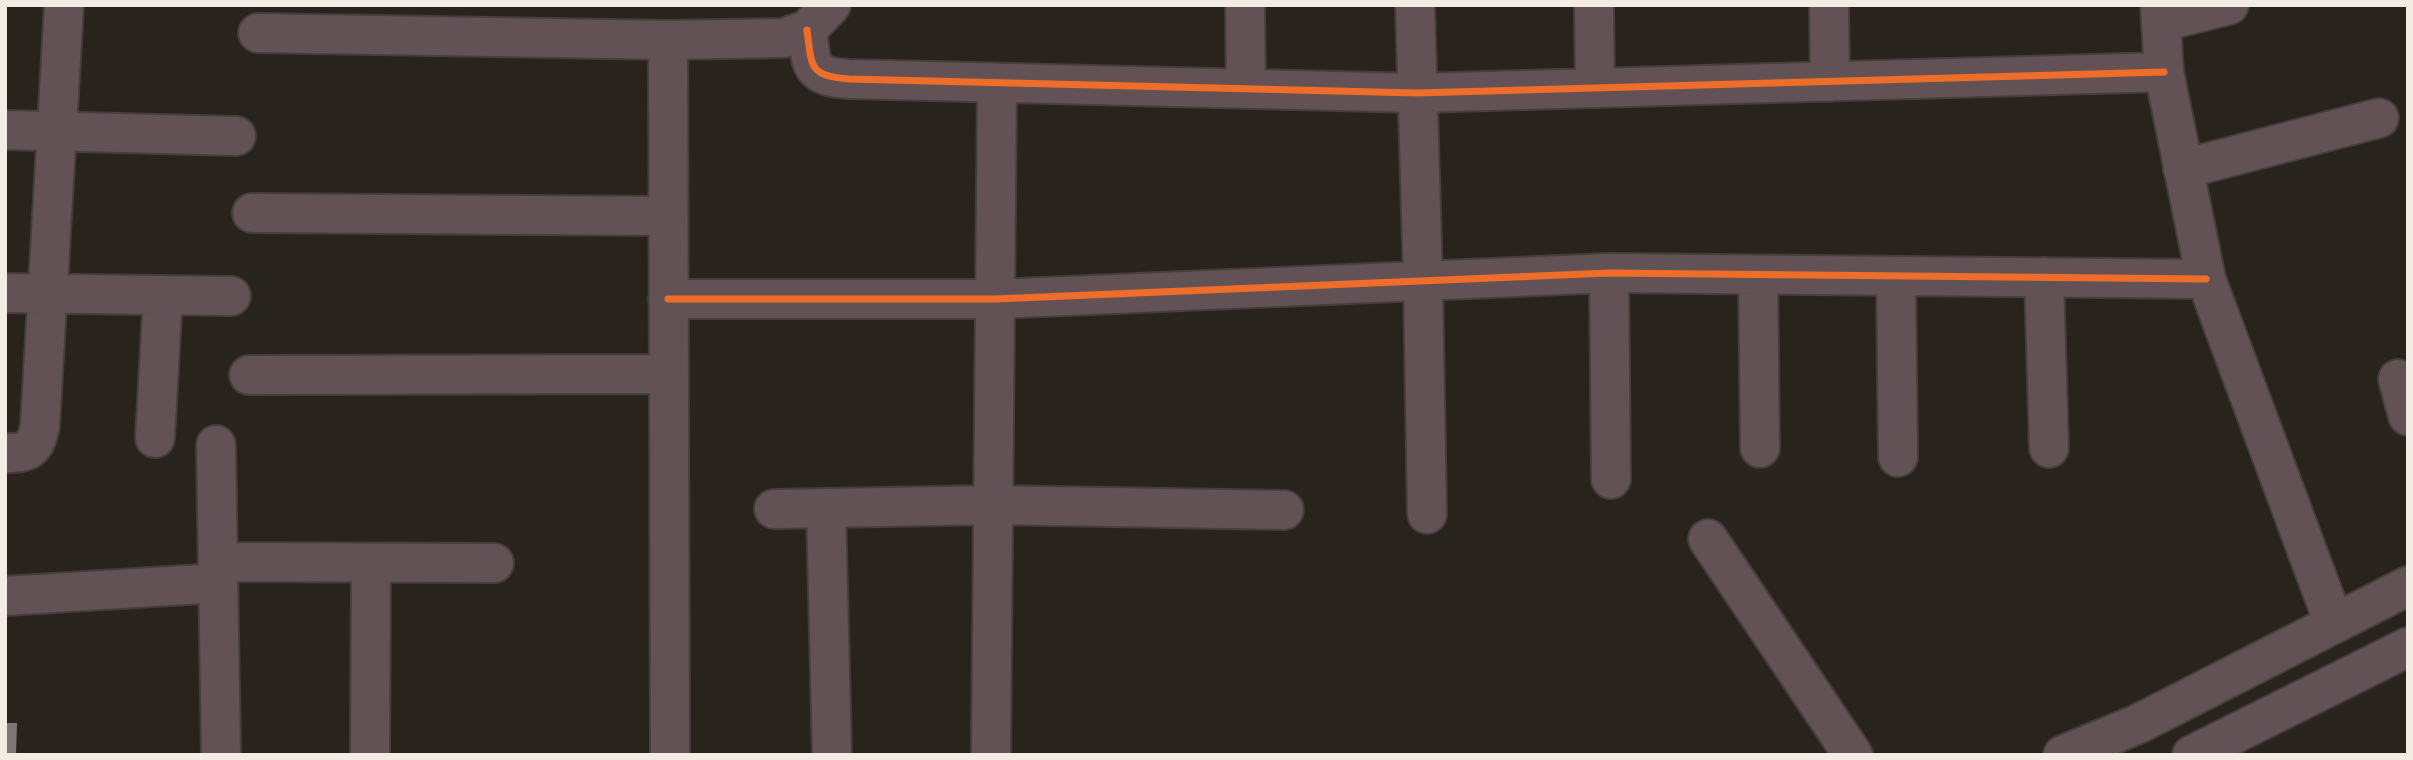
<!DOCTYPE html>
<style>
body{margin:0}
#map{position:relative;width:2413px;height:760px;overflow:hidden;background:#29231e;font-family:"DejaVu Sans",sans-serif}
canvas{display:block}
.frame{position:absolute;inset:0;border:7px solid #f3ece5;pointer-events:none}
</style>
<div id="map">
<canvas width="2413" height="760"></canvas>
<div class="frame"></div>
</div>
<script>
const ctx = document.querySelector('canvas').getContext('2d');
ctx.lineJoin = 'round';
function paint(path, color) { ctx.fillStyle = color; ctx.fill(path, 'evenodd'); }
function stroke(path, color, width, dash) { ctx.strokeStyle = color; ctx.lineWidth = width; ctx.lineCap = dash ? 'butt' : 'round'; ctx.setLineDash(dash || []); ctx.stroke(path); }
paint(new Path2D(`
 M 5,723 L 17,723 L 16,755 L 5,755 Z`), '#7c7772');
const minor = new Path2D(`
 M 1245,5 L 1246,89
 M 1415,5 L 1423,280 L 1427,514
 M 1594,5 L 1595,88
 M 1829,5 L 1830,82
 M 2160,5 L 2164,72 L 2206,279 L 2334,623
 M 2161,22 L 2229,5
 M 807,30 C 812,66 808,76 849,79 L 1417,93 L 2164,72
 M 258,33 L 668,40 L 783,38 L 807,30 L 831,5
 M 668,40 L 670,755
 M 5,130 L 236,136
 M 2183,169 L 2379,118
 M 252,213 L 668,216
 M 1609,273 L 1611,479
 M 1758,275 L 1760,448
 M 1896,276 L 1898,457
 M 2044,277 L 2049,448
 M 5,293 L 231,296
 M 668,299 L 995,299 L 1609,273 L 2206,279
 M 249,375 L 669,374
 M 2398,379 L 2408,416
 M 155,438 L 163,295
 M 216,445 L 221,755
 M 5,453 C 29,453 35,450 40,426 L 64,5
 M 826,508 L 832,755
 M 774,509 L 993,505 L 1284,510
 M 1708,539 L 1853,755
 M 218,562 L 494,563
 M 5,596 L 218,583
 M 370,755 L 371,563
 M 991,755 L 997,83
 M 2063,755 L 2138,724 L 2408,586
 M 2192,755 L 2408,647`);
stroke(minor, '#443f3b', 42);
stroke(minor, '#635255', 38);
stroke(new Path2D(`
 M 807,30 C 812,66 808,76 849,79 L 1417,93 L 2164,72
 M 668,299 L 995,299 L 1609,273 L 2206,279`), '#ee6e29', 7);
</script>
